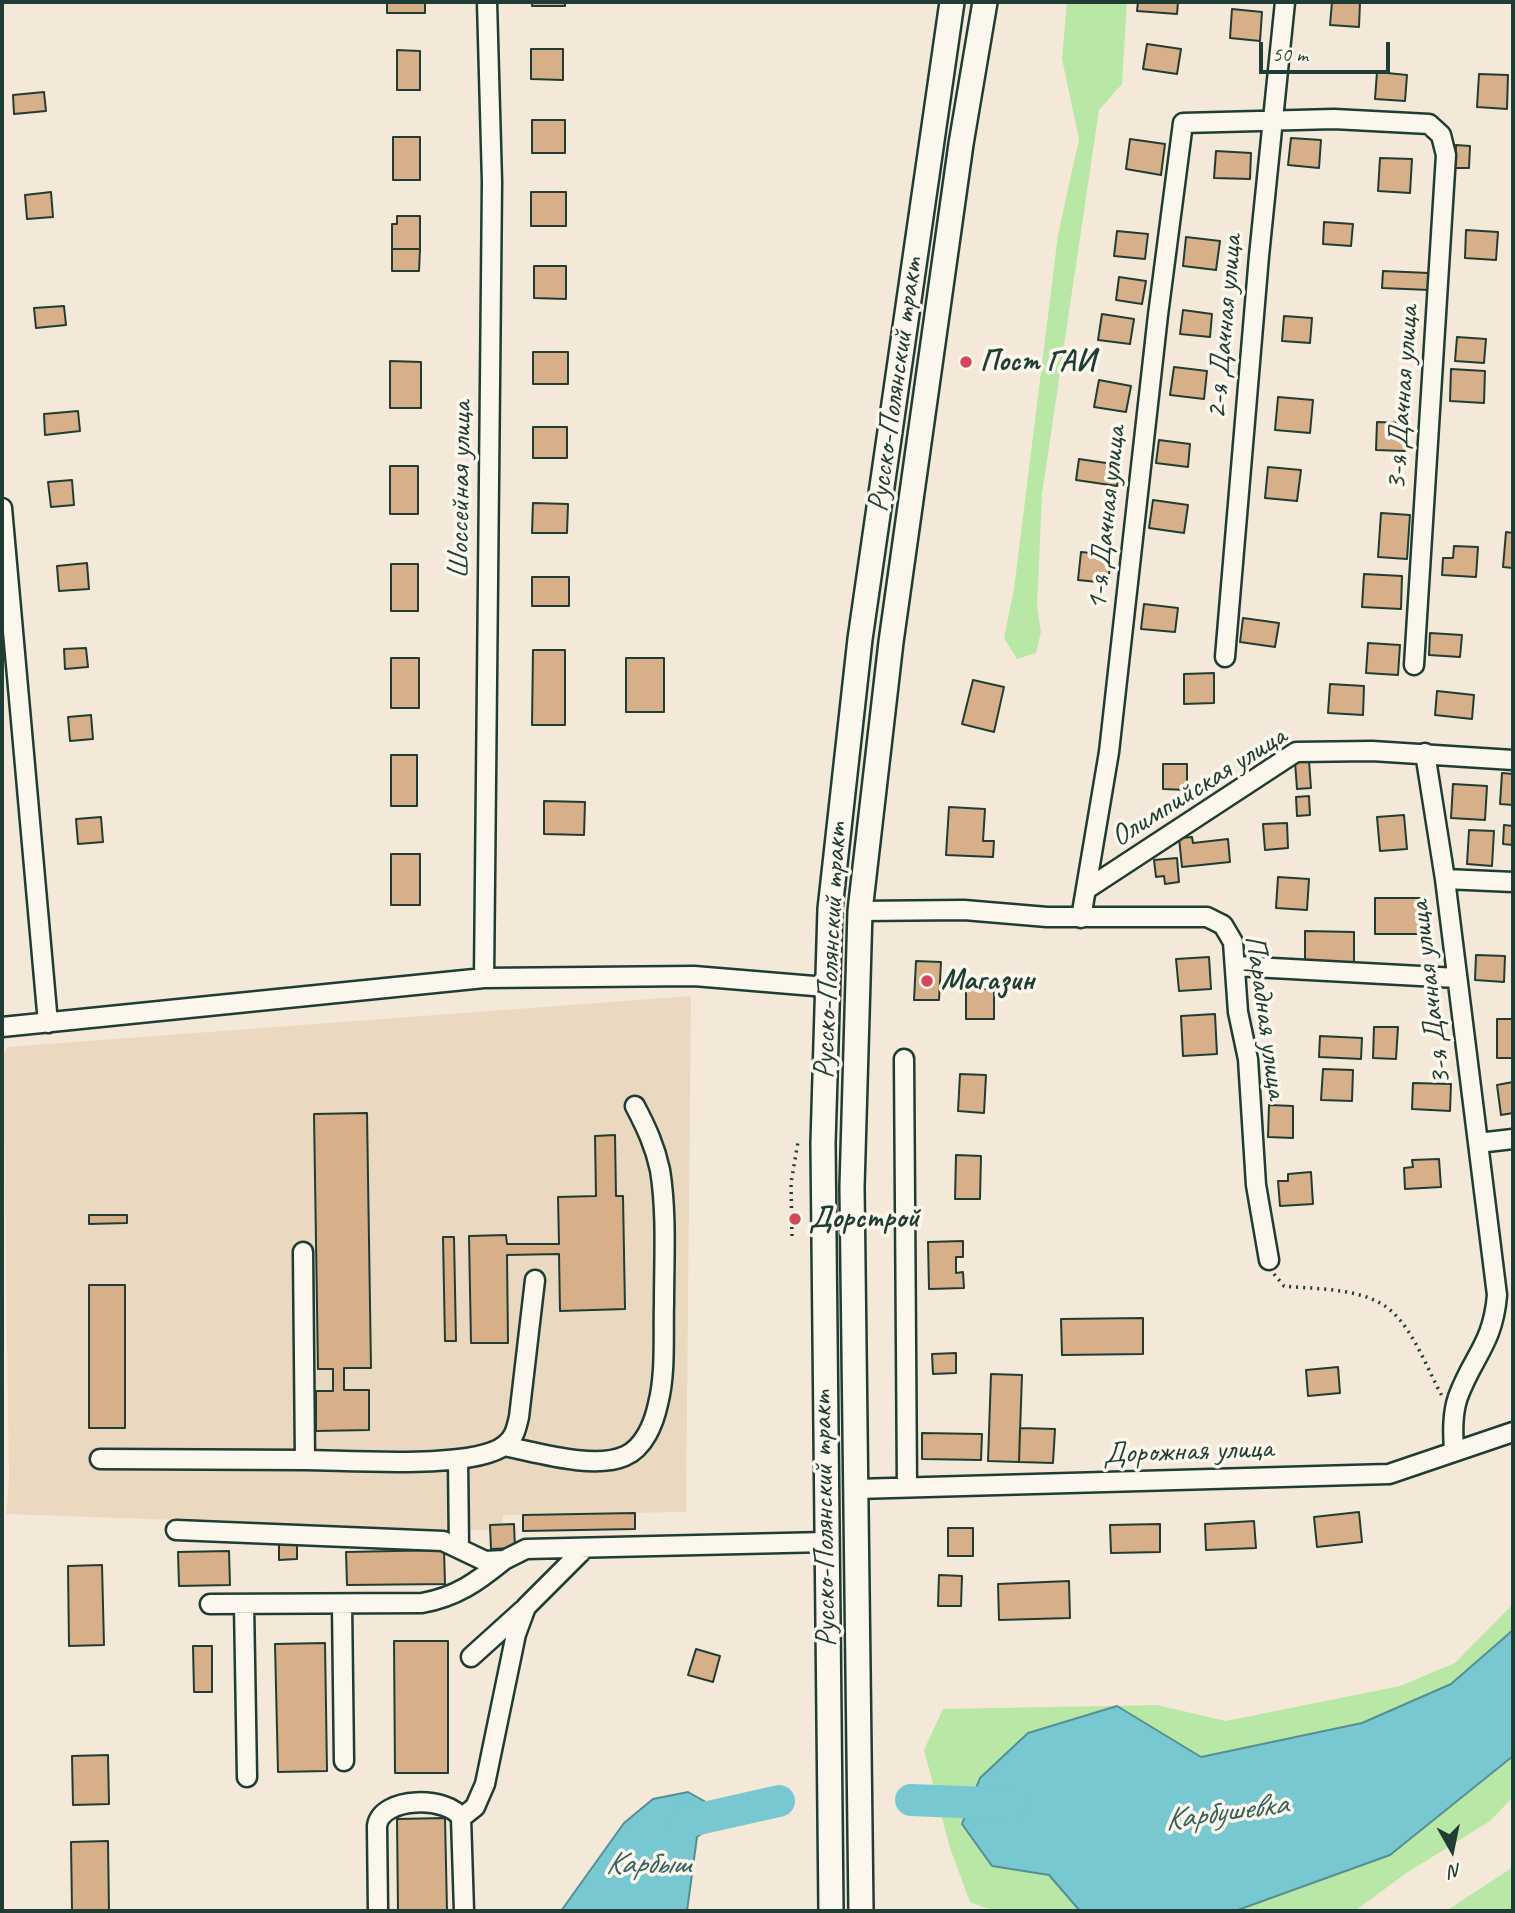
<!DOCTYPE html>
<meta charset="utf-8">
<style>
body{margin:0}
#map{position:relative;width:1515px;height:1913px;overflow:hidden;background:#f4e9d8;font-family:Caveat,sans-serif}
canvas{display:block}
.frame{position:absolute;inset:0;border:4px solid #1f3d34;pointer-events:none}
.north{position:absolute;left:1417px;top:1815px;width:70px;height:70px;-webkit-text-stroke:5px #fbf7ec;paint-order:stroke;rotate:171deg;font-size:19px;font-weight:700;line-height:28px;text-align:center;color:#1f3d34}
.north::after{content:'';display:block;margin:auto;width:24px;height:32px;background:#1f3d34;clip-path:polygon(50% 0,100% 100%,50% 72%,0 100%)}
.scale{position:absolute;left:1259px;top:42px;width:131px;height:32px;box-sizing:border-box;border:4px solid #1f3d34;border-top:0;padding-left:9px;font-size:21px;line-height:24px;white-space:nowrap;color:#1f3d34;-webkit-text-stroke:5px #fbf7ec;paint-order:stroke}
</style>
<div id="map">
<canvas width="1515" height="1913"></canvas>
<div class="frame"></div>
<div class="north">N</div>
<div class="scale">50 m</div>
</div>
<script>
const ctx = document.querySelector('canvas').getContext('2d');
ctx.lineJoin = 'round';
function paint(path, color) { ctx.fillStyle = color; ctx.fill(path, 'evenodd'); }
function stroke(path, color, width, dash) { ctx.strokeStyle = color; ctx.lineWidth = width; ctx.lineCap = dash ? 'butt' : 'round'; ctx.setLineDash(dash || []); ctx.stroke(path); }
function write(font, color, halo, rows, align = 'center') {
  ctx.font = font + ' Caveat,sans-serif'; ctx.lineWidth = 7; ctx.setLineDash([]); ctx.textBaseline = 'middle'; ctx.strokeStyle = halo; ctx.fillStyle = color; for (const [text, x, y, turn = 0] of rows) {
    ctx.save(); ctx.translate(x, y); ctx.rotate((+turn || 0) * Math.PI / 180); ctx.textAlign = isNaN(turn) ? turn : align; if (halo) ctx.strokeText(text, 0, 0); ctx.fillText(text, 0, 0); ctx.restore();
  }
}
paint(new Path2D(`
 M 691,996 L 686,1512 L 503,1515 L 503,1524 L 491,1525 L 491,1530 L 459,1530 L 6,1514 L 9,1481 L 3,1058 L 7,1047 Z`), '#ebd8c0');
paint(new Path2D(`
 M 1067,2 L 1127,2 L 1122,84 L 1099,110 L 1042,494 L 1037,606 L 1041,632 L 1036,653 L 1017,659 L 1004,638 L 1014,589 L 1058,235 L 1079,139 L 1062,59 Z
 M 1513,1604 L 1513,1797 L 1490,1821 L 1405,1874 L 1355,1911 L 994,1911 L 970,1902 L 950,1848 L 924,1750 L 943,1709 L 1157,1705 L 1226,1721 L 1400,1686 L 1455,1663 Z
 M 1513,1867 L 1513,1911 L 1446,1911 Z`), '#b9e8a6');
const water = new Path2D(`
 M 1513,1630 L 1513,1756 L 1390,1855 L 1235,1911 L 1080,1911 L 1049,1875 L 992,1866 L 962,1824 L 980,1778 L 1028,1733 L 1117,1706 L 1201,1757 L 1362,1723 L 1451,1684 Z
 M 688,1792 L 729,1815 L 697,1837 L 687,1911 L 561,1911 L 624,1823 L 653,1799 Z`);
paint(water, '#78c8d2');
stroke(water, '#549093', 2);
stroke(new Path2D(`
 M 911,1800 L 1012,1804
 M 681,1823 L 779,1801`), '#78c8d2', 32);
const building = new Path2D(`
 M 387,2 L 425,2 L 425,13 L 387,13 Z
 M 532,2 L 565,2 L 565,6 L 532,6 Z
 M 1138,2 L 1178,2 L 1177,14 L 1137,11 Z
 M 1332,2 L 1360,2 L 1359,27 L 1330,25 Z
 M 1232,9 L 1262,12 L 1260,41 L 1230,38 Z
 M 1147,44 L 1181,49 L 1177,74 L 1143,69 Z
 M 531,49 L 563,49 L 563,80 L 531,79 Z
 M 397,50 L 420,51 L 420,90 L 397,90 Z
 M 1377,72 L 1407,75 L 1405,101 L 1375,99 Z
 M 1479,74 L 1508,75 L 1507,109 L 1477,107 Z
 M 44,92 L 46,111 L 14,114 L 13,95 Z
 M 532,120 L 565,120 L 565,153 L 532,153 Z
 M 393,137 L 420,137 L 420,180 L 393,180 Z
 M 1291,138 L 1321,140 L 1319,168 L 1288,165 Z
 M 1130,139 L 1165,144 L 1161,175 L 1126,169 Z
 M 1456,145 L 1470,146 L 1469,168 L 1455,168 Z
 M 1216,151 L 1251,153 L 1250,179 L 1214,178 Z
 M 1380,158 L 1412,159 L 1410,193 L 1378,191 Z
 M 51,192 L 53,217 L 27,219 L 25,195 Z
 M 531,192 L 566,192 L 566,226 L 531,226 Z
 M 397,216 L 420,216 L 420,249 L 392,249 L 392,224 L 397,224 Z
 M 1324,222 L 1353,224 L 1351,246 L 1323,244 Z
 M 1466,230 L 1498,232 L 1496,260 L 1465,258 Z
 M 1117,231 L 1148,234 L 1145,259 L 1114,256 Z
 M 1186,237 L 1220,241 L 1216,270 L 1183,266 Z
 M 392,249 L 420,249 L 419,271 L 392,271 Z
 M 534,266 L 566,266 L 566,299 L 534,298 Z
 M 1383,271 L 1429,273 L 1429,290 L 1382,288 Z
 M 1119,277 L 1146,281 L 1142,304 L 1116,300 Z
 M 64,306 L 66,325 L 36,328 L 34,308 Z
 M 1183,310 L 1212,314 L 1210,337 L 1180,334 Z
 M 1102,314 L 1134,319 L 1130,344 L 1098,340 Z
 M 1284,316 L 1312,318 L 1310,343 L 1282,341 Z
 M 1457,337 L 1486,339 L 1484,363 L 1455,361 Z
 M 533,352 L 568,352 L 568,384 L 533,384 Z
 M 390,361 L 421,362 L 421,408 L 390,408 Z
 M 1174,367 L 1207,371 L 1204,399 L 1170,395 Z
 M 1451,369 L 1485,371 L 1484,403 L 1450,401 Z
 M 1099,380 L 1131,386 L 1126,412 L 1094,407 Z
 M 1278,397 L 1313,400 L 1310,433 L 1275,430 Z
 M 78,411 L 80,431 L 45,435 L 44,414 Z
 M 1377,422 L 1406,423 L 1405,451 L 1376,450 Z
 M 533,427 L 567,427 L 567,458 L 533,458 Z
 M 1159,440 L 1190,444 L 1188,467 L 1156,463 Z
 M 1079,459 L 1120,465 L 1117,486 L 1076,480 Z
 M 390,466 L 418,466 L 418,514 L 390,514 Z
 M 1268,467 L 1301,470 L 1297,501 L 1265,498 Z
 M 72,480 L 74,505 L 51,507 L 48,482 Z
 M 1153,500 L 1188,505 L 1184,533 L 1149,528 Z
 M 533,503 L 568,504 L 567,533 L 532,533 Z
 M 1381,513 L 1410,515 L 1407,559 L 1378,557 Z
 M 1506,532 L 1513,533 L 1513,568 L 1503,567 Z
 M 1454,546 L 1478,547 L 1476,577 L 1442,575 L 1443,558 L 1453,558 Z
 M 1081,552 L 1111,555 L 1108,583 L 1078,580 Z
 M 87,563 L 89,589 L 59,591 L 57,566 Z
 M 391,564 L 418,564 L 418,611 L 391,611 Z
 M 1364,574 L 1402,576 L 1401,609 L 1362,607 Z
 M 532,577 L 569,577 L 569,606 L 532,606 Z
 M 1144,604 L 1178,608 L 1175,632 L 1141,629 Z
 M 1243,618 L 1279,623 L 1275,647 L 1240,642 Z
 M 1430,633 L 1462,635 L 1460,657 L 1429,655 Z
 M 1368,643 L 1400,645 L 1398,675 L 1366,673 Z
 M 86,648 L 88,667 L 65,669 L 64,649 Z
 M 533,650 L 565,650 L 565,725 L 532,725 Z
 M 391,658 L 419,658 L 419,708 L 391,708 Z
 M 626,658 L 664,658 L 664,712 L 626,712 Z
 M 1214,673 L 1214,703 L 1184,704 L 1184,674 Z
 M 973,680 L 1004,687 L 994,732 L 962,724 Z
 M 1330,684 L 1364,686 L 1363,715 L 1328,713 Z
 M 1437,691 L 1474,695 L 1472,719 L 1435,715 Z
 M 91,715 L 93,739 L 70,741 L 68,717 Z
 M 391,755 L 417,755 L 417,806 L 391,806 Z
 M 1309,761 L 1311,788 L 1297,789 L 1295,762 Z
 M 1163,764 L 1187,764 L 1187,790 L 1163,789 Z
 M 1502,773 L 1513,774 L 1513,805 L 1500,804 Z
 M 1453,784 L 1487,786 L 1485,820 L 1451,818 Z
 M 1309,796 L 1310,815 L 1297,816 L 1296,797 Z
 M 544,801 L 585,802 L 584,835 L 544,834 Z
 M 949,807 L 985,809 L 983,841 L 994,841 L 993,857 L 946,855 Z
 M 1404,815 L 1407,849 L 1380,851 L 1377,817 Z
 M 101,817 L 103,842 L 78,844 L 76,819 Z
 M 1287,823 L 1288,848 L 1265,850 L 1263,824 Z
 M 1504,825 L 1513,826 L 1513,845 L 1503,844 Z
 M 1469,830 L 1494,831 L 1492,866 L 1467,864 Z
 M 1192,837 L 1193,843 L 1228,839 L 1230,862 L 1182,867 L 1179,838 Z
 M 391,854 L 420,854 L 420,905 L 391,905 Z
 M 1177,858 L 1179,882 L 1165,884 L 1164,876 L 1156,877 L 1154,860 Z
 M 1278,877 L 1309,879 L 1307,910 L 1276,908 Z
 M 1375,898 L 1420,898 L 1420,934 L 1375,934 Z
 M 1305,931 L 1354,932 L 1354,963 L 1305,963 Z
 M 1476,955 L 1505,956 L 1504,982 L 1475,980 Z
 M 1209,957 L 1211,989 L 1179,991 L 1176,959 Z
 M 916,961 L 941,962 L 939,1000 L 914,1000 Z
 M 966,989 L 994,989 L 994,1019 L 966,1019 Z
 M 1215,1014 L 1217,1054 L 1183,1056 L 1181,1016 Z
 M 1497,1019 L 1513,1019 L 1513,1058 L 1497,1058 Z
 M 1374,1027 L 1398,1027 L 1396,1059 L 1373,1058 Z
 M 1320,1036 L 1362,1038 L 1361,1059 L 1319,1057 Z
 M 1323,1069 L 1353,1070 L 1352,1101 L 1321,1100 Z
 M 960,1074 L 986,1075 L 984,1113 L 958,1111 Z
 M 1513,1082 L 1513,1113 L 1501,1115 L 1497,1085 Z
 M 1413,1083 L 1451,1084 L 1450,1111 L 1412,1109 Z
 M 1269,1105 L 1293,1106 L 1293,1138 L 1268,1137 Z
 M 367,1113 L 371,1368 L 344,1368 L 344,1390 L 369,1390 L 369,1430 L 316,1431 L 316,1391 L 333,1391 L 333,1369 L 318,1369 L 314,1114 Z
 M 615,1135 L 616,1196 L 623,1196 L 625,1309 L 560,1311 L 559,1254 L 507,1255 L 508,1343 L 471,1343 L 469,1236 L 506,1235 L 507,1244 L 559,1244 L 558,1197 L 596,1196 L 595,1136 Z
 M 956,1155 L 981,1156 L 980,1199 L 955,1199 Z
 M 1439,1159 L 1441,1187 L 1405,1189 L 1404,1168 L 1413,1167 L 1412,1160 Z
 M 1311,1172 L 1313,1204 L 1280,1206 L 1278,1181 L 1288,1181 L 1288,1174 Z
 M 89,1215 L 127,1215 L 127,1223 L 89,1224 Z
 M 443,1237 L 454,1237 L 456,1341 L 445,1341 Z
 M 963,1241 L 963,1257 L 956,1257 L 956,1273 L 963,1272 L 964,1288 L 929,1289 L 928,1242 Z
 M 89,1285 L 125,1285 L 125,1428 L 89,1428 Z
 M 1143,1318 L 1143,1354 L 1062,1355 L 1061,1319 Z
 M 956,1353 L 956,1373 L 933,1374 L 932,1354 Z
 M 1338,1367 L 1340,1393 L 1308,1396 L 1306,1370 Z
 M 991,1374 L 1022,1375 L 1019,1462 L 988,1461 Z
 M 1020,1428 L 1055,1429 L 1053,1463 L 1019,1462 Z
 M 922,1433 L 982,1434 L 981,1460 L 922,1459 Z
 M 1359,1512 L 1362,1542 L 1317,1547 L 1314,1517 Z
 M 635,1513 L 635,1529 L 523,1531 L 523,1515 Z
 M 1254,1521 L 1256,1548 L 1206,1550 L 1205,1524 Z
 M 514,1524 L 515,1548 L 491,1549 L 490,1525 Z
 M 1160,1524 L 1160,1552 L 1111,1553 L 1110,1525 Z
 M 948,1528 L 973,1528 L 973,1556 L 948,1556 Z
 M 297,1542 L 297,1559 L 279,1560 L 279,1543 Z
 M 444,1550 L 445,1584 L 347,1585 L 346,1552 Z
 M 229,1551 L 230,1585 L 179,1586 L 178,1552 Z
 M 102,1565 L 104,1645 L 69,1646 L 68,1566 Z
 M 939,1575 L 962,1576 L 961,1606 L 938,1606 Z
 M 1069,1581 L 1070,1618 L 999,1620 L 998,1584 Z
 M 394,1641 L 448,1641 L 448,1773 L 395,1773 Z
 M 325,1643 L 327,1771 L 278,1772 L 275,1644 Z
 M 193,1646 L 212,1646 L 212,1692 L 194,1692 Z
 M 696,1649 L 720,1656 L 713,1682 L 688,1675 Z
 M 108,1755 L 109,1804 L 73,1805 L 72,1756 Z
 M 445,1818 L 447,1911 L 398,1911 L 397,1819 Z
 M 108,1841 L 109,1911 L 72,1911 L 71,1842 Z`);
paint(building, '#d7af88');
stroke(building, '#1f3d34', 2);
const minor = new Path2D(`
 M 2,508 L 48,1023
 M 1225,657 L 1259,256 L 1285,2
 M 1425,753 L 1445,879 L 1497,1295 C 1493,1344 1473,1356 1458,1397 C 1452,1414 1453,1434 1454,1451
 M 1445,879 L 1513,882
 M 1087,889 L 1296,752 L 1372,751 L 1513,760
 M 860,911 L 964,910 L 1047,917 L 1207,917 L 1223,925 L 1233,942 L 1238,1012 L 1248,1059 L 1256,1185 L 1269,1260
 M 1081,918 L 1109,752 L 1158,315 L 1183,123 L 1334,119 L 1429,124 L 1441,135 L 1446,155 L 1414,665
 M 1235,966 L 1457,978
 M 484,978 L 492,182 L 487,2
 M 2,1027 L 484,978 L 694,976 L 826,987
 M 904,1059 L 907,1487
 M 1478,1143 L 1513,1139
 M 303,1252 L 305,1460 C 348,1460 474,1470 505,1445 C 515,1437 516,1429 519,1417 L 535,1280
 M 504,1446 C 536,1452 594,1470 625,1456 C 644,1448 654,1423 658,1404 C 666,1373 663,1336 664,1303 C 664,1260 667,1213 660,1170 C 655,1146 646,1127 635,1106
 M 100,1459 L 305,1460
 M 458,1460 L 459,1548
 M 856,1489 L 1389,1474 L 1513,1432
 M 176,1530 L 443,1541 L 485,1561 L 504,1560 L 526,1549 L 826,1542
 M 210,1604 L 422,1603 C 456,1597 477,1582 504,1560
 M 244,1604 L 247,1777
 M 342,1604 L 344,1761
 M 471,1657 L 523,1610
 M 461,1818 L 475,1807 L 485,1784 L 516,1634 L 526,1607 L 585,1548
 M 378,1911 L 377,1826 C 381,1796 449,1796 461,1818 L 464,1911`);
const major = new Path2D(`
 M 831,1911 L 823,1143 L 830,909 L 860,639 L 952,2
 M 861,1911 L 852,1187 L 860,911 L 891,642 L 961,144 L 985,2`);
stroke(minor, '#1f3d34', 23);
stroke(major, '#1f3d34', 28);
stroke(new Path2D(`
 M 792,1236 L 791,1183 L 798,1142
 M 1274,1274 L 1284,1286 C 1314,1289 1353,1288 1380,1303 C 1410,1319 1426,1367 1442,1396`), '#1f3d34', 3.5, [2, 5]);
stroke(minor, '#fbf7ec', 18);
stroke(major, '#fbf7ec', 23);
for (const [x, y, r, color] of [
 [966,362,7,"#d1495b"],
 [927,981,7,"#d1495b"],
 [795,1219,7,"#d1495b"]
]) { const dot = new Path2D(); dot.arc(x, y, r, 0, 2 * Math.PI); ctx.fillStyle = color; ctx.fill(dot); stroke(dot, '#fbf7ec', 2.5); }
write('30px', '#1f3d34', '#fbf7ec', [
 ["2-я Дачная улица",1225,327,-85],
 ["Русско-Полянский тракт",896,385,-82],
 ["3-я Дачная улица",1403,398,-86],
 ["Шоссейная улица",461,490,-89],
 ["1-я Дачная улица",1107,518,-84],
 ["Олимпийская улица",1199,787,-32],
 ["Русско-Полянский тракт",831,951,-87],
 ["3-я Дачная улица",1431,993,-97],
 ["Парадная улица",1265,1017,82],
 ["Дорожная улица",1188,1452,-2],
 ["Русско-Полянский тракт",825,1519,-91]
]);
write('bold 30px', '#1f3d34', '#fbf7ec', [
 ["Пост ГАИ",980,362],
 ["Магазин",941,981],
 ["Дорстрой",809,1219]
], 'left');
write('italic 32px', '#35605c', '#fbf7ec', [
 ["Карбушевка",1226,1813,-8],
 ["Карбыш",648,1865]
]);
</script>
